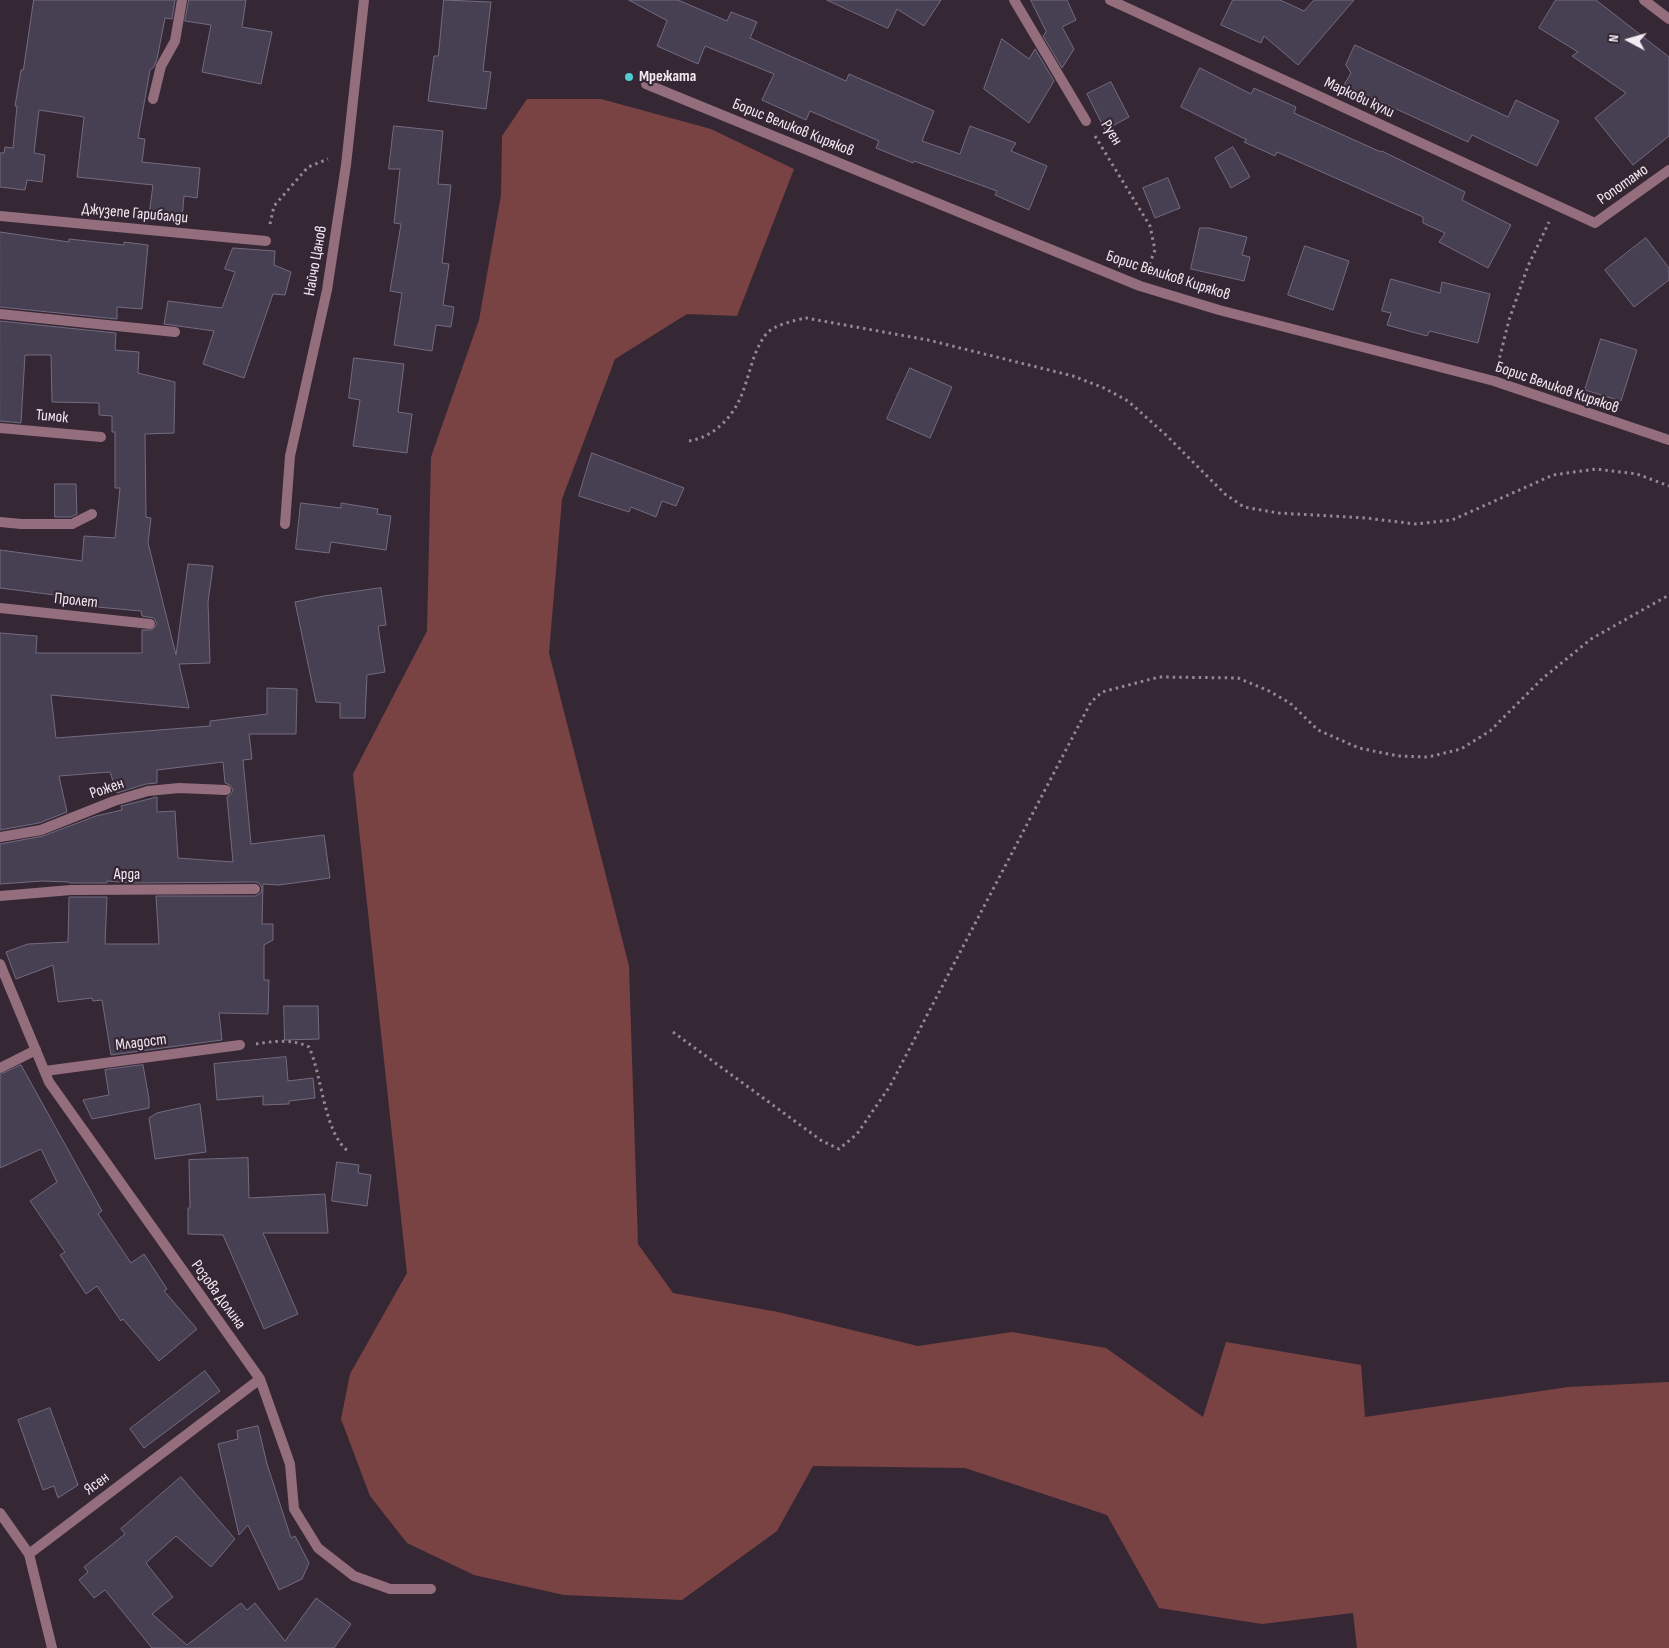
<!DOCTYPE html>
<meta charset="utf-8">
<style>
body{margin:0}
#map{position:relative;width:1669px;height:1648px;overflow:hidden;background:#362735;font-family:"Sofia Sans Condensed",sans-serif}
canvas{display:block}
.north{position:absolute;left:1604px;top:15px;width:50px;height:50px;-webkit-text-stroke:4px #362735;paint-order:stroke;rotate:276deg;font-size:14px;font-weight:700;line-height:20px;text-align:center;color:#f4eaf3}
.north::after{content:'';display:block;margin:auto;width:18px;height:22px;background:#f4eaf3;clip-path:polygon(50% 0,100% 100%,50% 72%,0 100%)}
</style>
<div id="map">
<canvas width="1669" height="1648"></canvas>
<div class="north">N</div>
</div>
<script>
const ctx = document.querySelector('canvas').getContext('2d');
ctx.lineJoin = 'round';
function paint(path, color) { ctx.fillStyle = color; ctx.fill(path, 'evenodd'); }
function stroke(path, color, width, dash) { ctx.strokeStyle = color; ctx.lineWidth = width; ctx.lineCap = dash ? 'butt' : 'round'; ctx.setLineDash(dash || []); ctx.stroke(path); }
function write(font, color, halo, rows, align = 'center') {
  ctx.font = font + ' "Sofia Sans Condensed",sans-serif'; ctx.lineWidth = 4.5; ctx.setLineDash([]); ctx.textBaseline = 'middle'; ctx.strokeStyle = halo; ctx.fillStyle = color; for (const [text, x, y, turn = 0] of rows) {
    ctx.save(); ctx.translate(x, y); ctx.rotate((+turn || 0) * Math.PI / 180); ctx.textAlign = isNaN(turn) ? turn : align; if (halo) ctx.strokeText(text, 0, 0); ctx.fillText(text, 0, 0); ctx.restore();
  }
}
paint(new Path2D(`
 M 527,99 L 601,99 L 711,129 L 794,169 L 737,316 L 687,314 L 615,359 L 562,499 L 549,653 L 629,966 L 638,1244 L 673,1293 L 778,1312 L 918,1346 L 1012,1332 L 1106,1348 L 1203,1417 L 1226,1342 L 1361,1365 L 1365,1417 L 1568,1387 L 1669,1382 L 1669,1648 L 1357,1648 L 1353,1613 L 1262,1624 L 1159,1608 L 1107,1515 L 965,1468 L 813,1466 L 777,1531 L 682,1600 L 564,1595 L 474,1575 L 407,1543 L 370,1496 L 341,1419 L 350,1374 L 407,1273 L 353,774 L 427,631 L 431,457 L 479,320 L 501,195 L 502,136 Z`), '#7a4343');
const building = new Path2D(`
 M 34,0 L 175,0 L 172,19 L 165,18 L 157,59 L 154,67 L 150,70 L 138,138 L 145,139 L 142,162 L 200,168 L 197,198 L 184,196 L 182,219 L 149,215 L 153,185 L 77,177 L 84,117 L 39,110 L 34,153 L 45,155 L 42,182 L 27,180 L 25,190 L 0,187 L 0,153 L 4,153 L 5,147 L 13,148 L 17,106 L 15,106 L 21,70 L 23,70 Z
 M 189,0 L 246,0 L 242,27 L 272,32 L 261,84 L 202,72 L 211,25 L 185,21 Z
 M 444,0 L 491,2 L 483,71 L 491,72 L 486,109 L 428,101 L 434,56 L 438,56 Z
 M 629,0 L 678,0 L 727,21 L 731,12 L 757,22 L 750,38 L 846,81 L 849,74 L 934,111 L 922,141 L 960,154 L 970,126 L 1016,143 L 1011,151 L 1047,166 L 1029,210 L 995,195 L 997,191 L 914,161 L 913,163 L 876,148 L 879,141 L 810,111 L 806,120 L 762,100 L 774,74 L 705,46 L 698,64 L 657,46 L 667,21 Z
 M 827,0 L 941,0 L 924,26 L 897,9 L 888,28 Z
 M 1031,0 L 1067,0 L 1076,20 L 1062,27 L 1074,49 L 1062,68 L 1043,36 L 1046,32 Z
 M 1233,0 L 1280,0 L 1304,11 L 1314,0 L 1354,0 L 1298,65 L 1264,36 L 1261,43 L 1221,25 Z
 M 1556,0 L 1596,0 L 1669,57 L 1669,136 L 1633,165 L 1595,118 L 1626,93 L 1572,56 L 1578,52 L 1539,28 Z
 M 1002,39 L 1029,59 L 1035,49 L 1054,81 L 1029,123 L 984,89 Z
 M 1355,45 L 1508,117 L 1516,100 L 1559,121 L 1537,166 L 1472,135 L 1468,142 L 1344,85 L 1351,73 L 1346,65 Z
 M 1200,68 L 1251,94 L 1254,88 L 1296,107 L 1294,113 L 1381,152 L 1382,151 L 1465,192 L 1462,200 L 1511,225 L 1488,268 L 1439,242 L 1445,233 L 1423,223 L 1423,217 L 1277,152 L 1275,156 L 1244,142 L 1247,140 L 1181,107 Z
 M 1111,82 L 1129,117 L 1105,130 L 1087,94 Z
 M 394,126 L 443,131 L 438,184 L 451,185 L 442,263 L 449,264 L 443,305 L 454,307 L 451,327 L 436,325 L 432,351 L 394,345 L 402,293 L 390,291 L 401,224 L 394,223 L 400,169 L 389,169 Z
 M 1233,147 L 1250,177 L 1231,188 L 1215,158 Z
 M 1168,178 L 1180,208 L 1155,218 L 1143,188 Z
 M 1200,228 L 1209,228 L 1247,237 L 1242,255 L 1250,257 L 1244,281 L 1191,269 Z
 M 0,232 L 69,242 L 69,239 L 124,245 L 124,242 L 148,245 L 142,309 L 117,307 L 117,319 L 0,307 Z
 M 1646,238 L 1669,268 L 1669,280 L 1634,307 L 1605,270 Z
 M 1305,246 L 1349,261 L 1333,310 L 1288,295 Z
 M 233,248 L 275,251 L 274,265 L 291,272 L 285,295 L 273,294 L 244,378 L 203,364 L 214,331 L 164,324 L 168,301 L 222,308 L 235,272 L 225,269 Z
 M 1391,279 L 1440,293 L 1442,282 L 1490,294 L 1478,343 L 1430,331 L 1427,336 L 1387,325 L 1391,313 L 1382,311 Z
 M 0,321 L 116,333 L 115,350 L 139,352 L 138,373 L 175,382 L 174,433 L 145,434 L 146,517 L 151,518 L 148,543 L 176,655 L 188,564 L 213,566 L 208,602 L 210,663 L 179,664 L 189,708 L 51,695 L 56,738 L 210,726 L 210,721 L 267,714 L 267,688 L 297,689 L 296,734 L 249,734 L 252,759 L 243,760 L 251,844 L 324,835 L 330,878 L 279,885 L 263,884 L 262,924 L 273,924 L 273,940 L 264,945 L 264,980 L 269,980 L 268,1014 L 219,1013 L 222,1040 L 111,1055 L 102,1000 L 93,1001 L 92,998 L 58,1002 L 53,965 L 16,979 L 6,952 L 28,944 L 68,942 L 69,897 L 107,897 L 105,944 L 159,944 L 156,896 L 255,896 L 261,893 L 262,888 L 259,883 L 255,882 L 132,883 L 107,881 L 107,883 L 69,883 L 69,882 L 42,881 L 0,884 L 0,844 L 43,836 L 96,816 L 122,810 L 121,806 L 157,797 L 157,812 L 175,811 L 178,858 L 233,862 L 227,797 L 231,794 L 233,790 L 230,785 L 225,783 L 223,762 L 157,770 L 157,783 L 146,784 L 117,793 L 110,772 L 59,776 L 67,812 L 39,823 L 0,830 L 0,633 L 37,636 L 36,653 L 142,653 L 142,630 L 152,630 L 157,624 L 154,618 L 142,616 L 141,611 L 86,606 L 86,599 L 0,588 L 0,550 L 82,561 L 84,536 L 115,538 L 120,488 L 115,488 L 115,432 L 112,432 L 112,416 L 99,415 L 99,403 L 52,402 L 51,355 L 25,355 L 21,423 L 0,421 Z
 M 1601,339 L 1637,350 L 1621,401 L 1585,390 Z
 M 354,358 L 404,364 L 398,412 L 412,414 L 407,453 L 353,446 L 360,400 L 349,398 Z
 M 910,368 L 952,387 L 930,438 L 887,419 Z
 M 592,453 L 684,488 L 676,506 L 662,501 L 656,517 L 631,507 L 629,512 L 579,496 Z
 M 55,484 L 76,484 L 77,514 L 71,517 L 55,517 Z
 M 301,503 L 341,508 L 341,503 L 378,509 L 377,514 L 391,516 L 386,550 L 331,542 L 329,553 L 296,549 Z
 M 381,588 L 386,625 L 378,626 L 385,672 L 367,675 L 365,718 L 340,718 L 340,703 L 316,702 L 295,602 L 324,596 Z
 M 284,1006 L 318,1006 L 319,1039 L 285,1040 Z
 M 286,1057 L 288,1081 L 313,1078 L 315,1098 L 289,1101 L 289,1104 L 263,1105 L 263,1096 L 217,1100 L 214,1064 Z
 M 21,1065 L 102,1211 L 98,1214 L 131,1263 L 144,1254 L 167,1289 L 164,1291 L 197,1329 L 159,1361 L 123,1319 L 121,1321 L 97,1286 L 86,1294 L 60,1255 L 65,1252 L 30,1201 L 57,1182 L 41,1149 L 0,1168 L 0,1075 Z
 M 143,1065 L 149,1099 L 149,1108 L 92,1119 L 83,1100 L 109,1095 L 105,1070 Z
 M 200,1104 L 206,1152 L 155,1159 L 149,1118 L 157,1113 Z
 M 248,1158 L 249,1198 L 325,1194 L 328,1233 L 263,1233 L 298,1314 L 264,1329 L 223,1235 L 188,1234 L 188,1208 L 190,1208 L 189,1160 Z
 M 337,1162 L 359,1165 L 358,1173 L 371,1175 L 367,1206 L 332,1201 Z
 M 205,1371 L 220,1391 L 144,1448 L 130,1429 Z
 M 50,1408 L 78,1485 L 58,1498 L 54,1486 L 43,1490 L 18,1420 Z
 M 258,1426 L 267,1464 L 291,1538 L 295,1536 L 309,1563 L 302,1579 L 279,1590 L 248,1525 L 239,1535 L 218,1444 L 238,1439 L 237,1431 Z
 M 181,1477 L 235,1539 L 211,1567 L 176,1536 L 146,1563 L 173,1597 L 152,1614 L 187,1645 L 241,1603 L 247,1610 L 255,1603 L 285,1641 L 316,1598 L 351,1624 L 334,1648 L 152,1648 L 105,1590 L 94,1598 L 79,1580 L 88,1572 L 84,1567 L 125,1534 L 121,1529 Z`);
paint(building, '#474053');
stroke(building, '#736b80', 1);
stroke(new Path2D(`
 M 1095,136 L 1150,226 L 1155,250 L 1147,270
 M 270,224 L 274,206 L 308,167 L 328,159
 M 1498,364 L 1509,320 L 1528,266 L 1549,222
 M 689,441 C 714,437 733,417 742,394 C 750,374 753,350 767,333 C 775,325 795,320 806,318 L 928,340 L 1073,376 L 1104,388 L 1128,401 L 1166,435 L 1225,494 L 1244,507 L 1278,513 L 1366,518 L 1415,524 L 1452,520 L 1553,475 L 1596,469 L 1637,474 L 1669,486
 M 673,1032 L 822,1141 L 839,1149 L 857,1134 L 890,1086 L 1091,702 L 1102,692 L 1159,677 L 1238,678 L 1269,691 L 1290,703 L 1318,730 L 1359,748 L 1398,756 L 1428,757 L 1461,749 L 1490,731 L 1543,678 L 1591,639 L 1669,595
 M 256,1044 C 273,1041 294,1039 309,1047 C 322,1075 324,1133 348,1151`), '#958894', 3, [2.5, 4]);
stroke(new Path2D(`
 M 1014,0 L 1086,121
 M 153,99 L 161,66 L 175,41 L 182,0
 M 0,314 L 175,332
 M 0,428 L 101,437
 M 0,522 L 21,524 L 72,524 L 92,514
 M 0,608 L 150,624
 M 0,837 L 41,830 L 114,801 L 148,791 L 179,788 L 226,790
 M 0,896 L 71,890 L 255,889
 M 0,1068 L 36,1050
 M 45,1071 L 240,1045`), '#956e7d', 10);
stroke(new Path2D(`
 M 1110,0 L 1595,223 L 1669,170
 M 1644,0 L 1669,19
 M 646,84 L 1140,286 L 1219,310 L 1494,381 L 1669,440
 M 0,216 L 266,241
 M 285,524 L 290,456 L 327,290 L 346,165 L 364,0
 M 0,964 L 49,1082 L 260,1379 L 290,1464 L 294,1509 L 318,1548 L 354,1576 L 390,1589 L 431,1589
 M 0,1513 L 29,1554 L 52,1648
 M 29,1554 L 260,1379`), '#956e7d', 10);
for (const [x, y, r, color] of [
 [629,77,5,"#51ccd1"]
]) { const dot = new Path2D(); dot.arc(x, y, r, 0, 2 * Math.PI); ctx.fillStyle = color; ctx.fill(dot); stroke(dot, '#362735', 2); }
write('bold 16px', '#f4eaf3', '#362735', [
 ["Мрежата",639,77]
], 'left');
write('16px', '#f4eaf3', '#362735', [
 ["Маркови кули",1359,98,25],
 ["Борис Великов Киряков",793,128,22],
 ["Руен",1111,133,58],
 ["Ропотамо",1623,185,-35],
 ["Джузепе Гарибалди",135,214,5],
 ["Найчо Цанов",316,261,-80],
 ["Борис Великов Киряков",1168,276,18],
 ["Борис Великов Киряков",1557,388,19],
 ["Тимок",52,417,5],
 ["Пролет",76,601,6],
 ["Рожен",107,789,-19],
 ["Арда",127,875],
 ["Младост",141,1043,-7],
 ["Розова Долина",218,1295,54],
 ["Ясен",97,1484,-37]
]);
</script>
